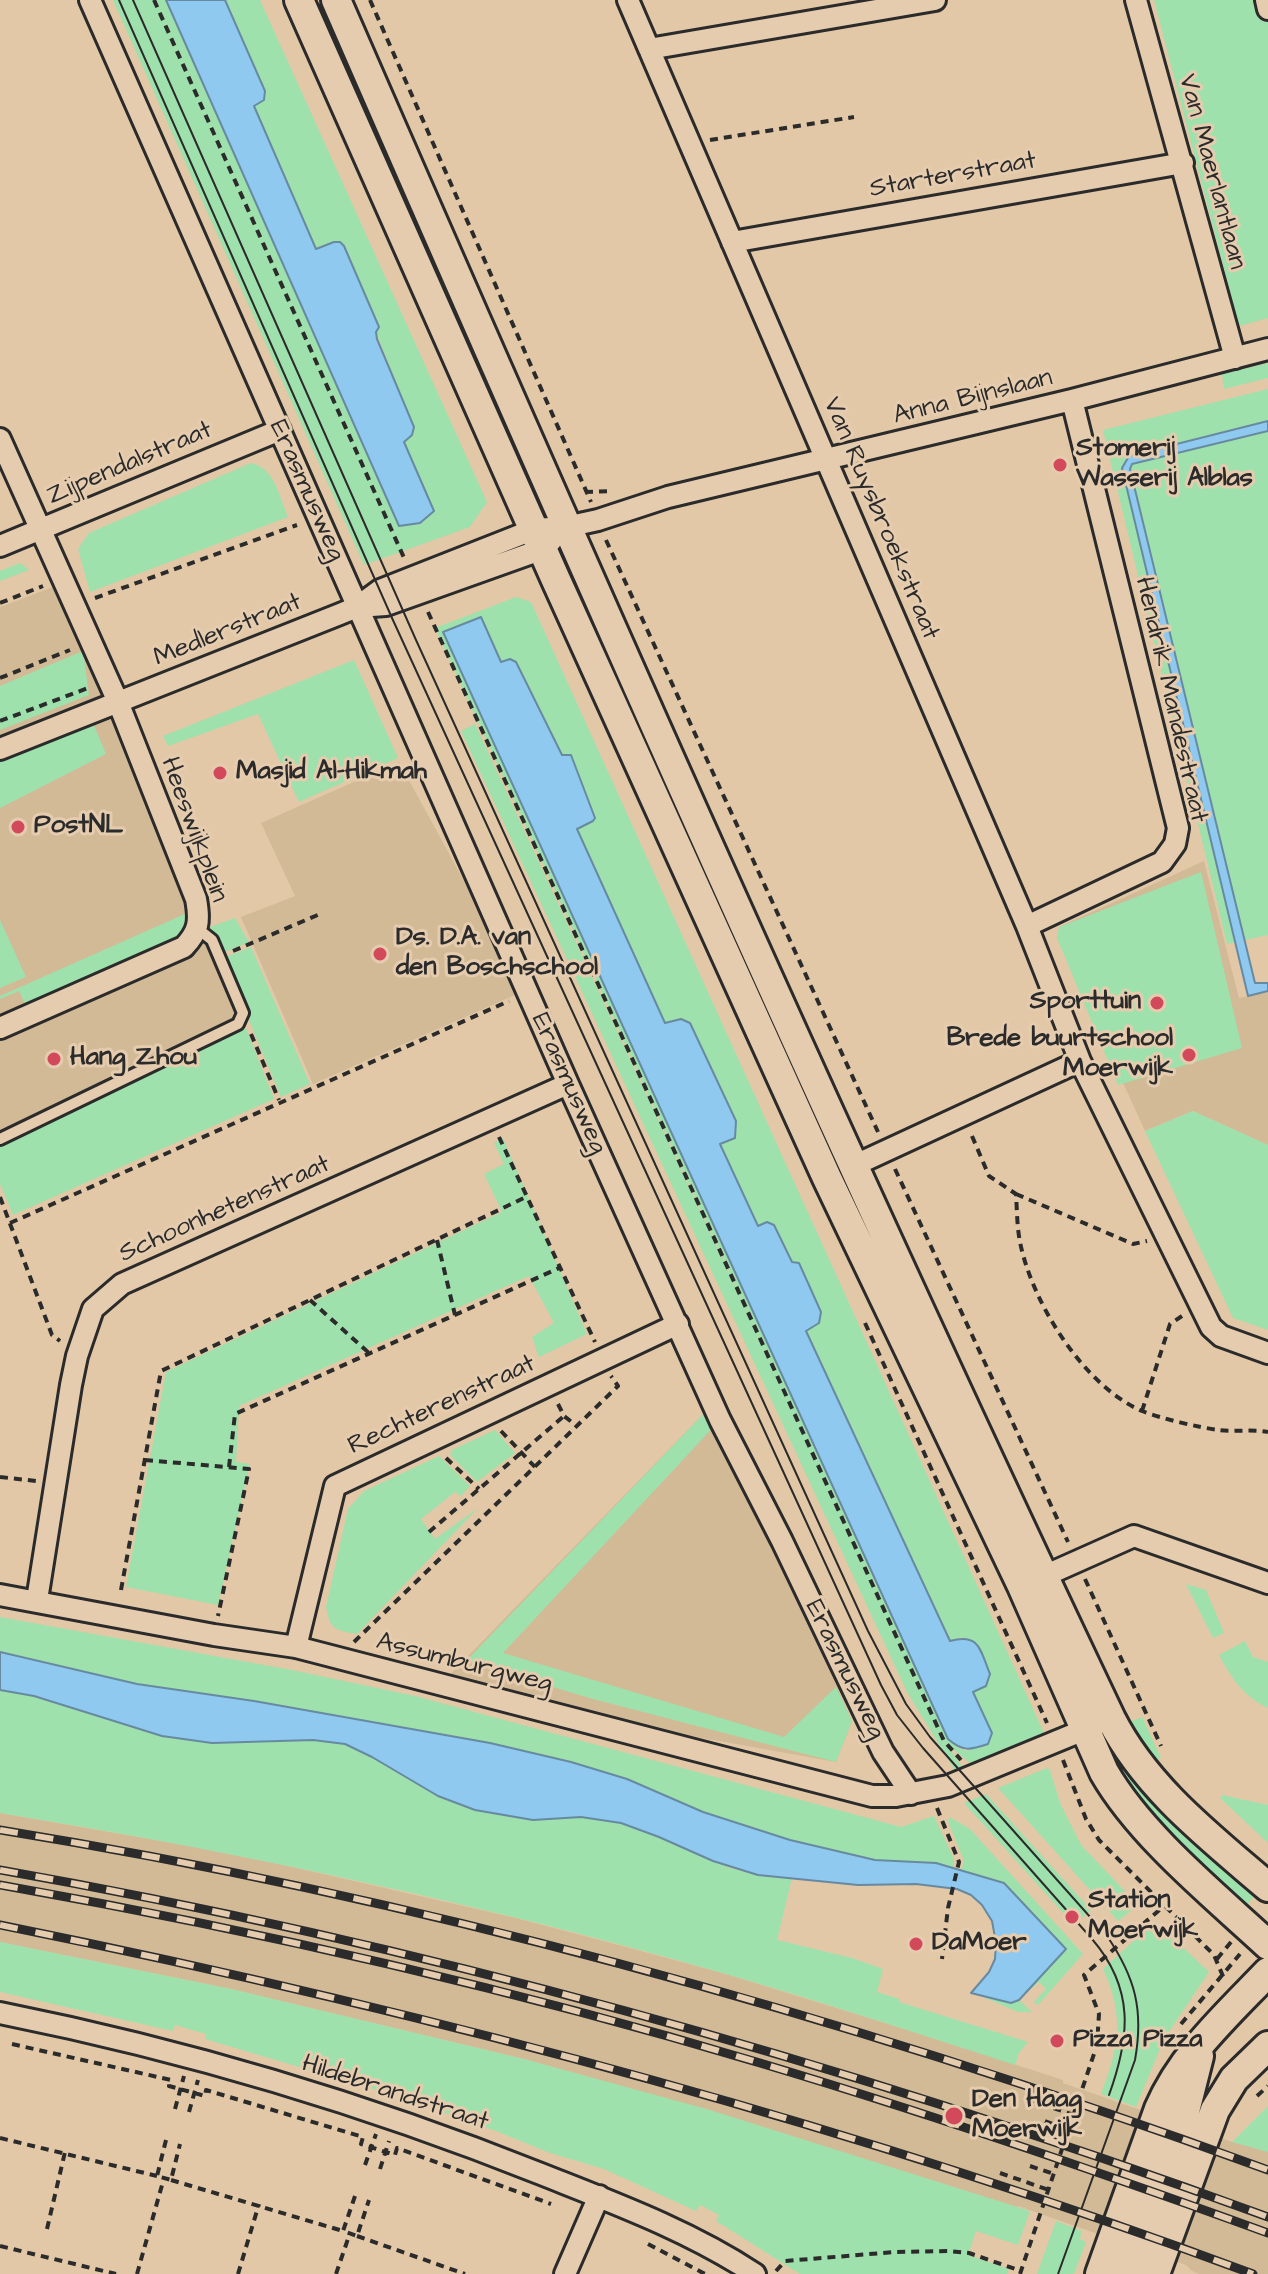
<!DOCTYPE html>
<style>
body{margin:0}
canvas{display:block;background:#e2c8a6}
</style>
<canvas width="1268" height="2274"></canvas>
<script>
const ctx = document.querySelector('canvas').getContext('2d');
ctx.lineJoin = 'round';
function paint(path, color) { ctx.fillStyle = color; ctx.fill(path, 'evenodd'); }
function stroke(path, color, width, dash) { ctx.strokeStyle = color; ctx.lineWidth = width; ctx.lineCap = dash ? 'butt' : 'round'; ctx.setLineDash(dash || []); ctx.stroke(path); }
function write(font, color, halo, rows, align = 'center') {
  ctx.font = font + ' "Architects Daughter",sans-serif'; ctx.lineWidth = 6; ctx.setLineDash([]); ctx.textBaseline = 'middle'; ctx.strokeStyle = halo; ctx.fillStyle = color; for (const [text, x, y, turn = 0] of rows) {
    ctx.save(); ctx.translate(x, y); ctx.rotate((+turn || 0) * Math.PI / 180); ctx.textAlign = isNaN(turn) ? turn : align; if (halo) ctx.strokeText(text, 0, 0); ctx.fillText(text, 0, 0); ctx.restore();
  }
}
paint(new Path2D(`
 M 61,584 L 244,1023 L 0,1139 L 0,607 Z
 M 399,762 L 524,991 L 313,1084 L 241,917 L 295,896 L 261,823 Z
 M 1204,861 L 1239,998 L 1268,992 L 1268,1145 L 1193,1111 L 1145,1131 L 1057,938 L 1059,927 Z
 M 713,1404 L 852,1721 L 836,1762 L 435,1690 Z
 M 0,1813 L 196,1847 L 297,1868 L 516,1918 L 630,1948 L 726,1974 L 924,2035 L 1063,2080 L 1063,2083 L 1232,2142 L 1247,2144 L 1268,2152 L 1268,2274 L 1199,2274 L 1192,2271 L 1186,2265 L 1018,2206 L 1017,2207 L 710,2111 L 524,2059 L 231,1989 L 0,1942 Z`), '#d3ba97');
paint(new Path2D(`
 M 113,0 L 166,0 L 399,525 L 419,523 L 434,511 L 404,442 L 414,427 L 376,332 L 316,250 L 254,105 L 265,91 L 225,0 L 260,0 L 487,502 L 470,527 L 364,565 Z
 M 1154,0 L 1268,0 L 1268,318 L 1239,326 Z
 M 1268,363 L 1268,378 L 1224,389 L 1222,374 Z
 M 1268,389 L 1268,935 L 1227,944 L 1103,430 Z
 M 251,463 C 275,468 279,496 288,517 L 90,592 L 78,549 L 89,533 Z
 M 20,563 L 29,570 L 0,581 L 0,571 Z
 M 516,597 L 531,602 L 1044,1733 L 970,1763 L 946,1743 L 962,1767 L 954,1769 L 907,1692 L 461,731 L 475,724 L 790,1405 L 435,628 ZM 481,617 L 501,662 L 516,662 L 562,755 L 590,823 L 576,828 L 666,1024 L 735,1138 L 720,1144 L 758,1227 L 774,1225 L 792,1262 L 806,1330 L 950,1642 L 962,1637 L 973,1692 L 992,1733 L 967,1751 L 957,1747 Z
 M 83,651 L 89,695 L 0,730 L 0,686 Z
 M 354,660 L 398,758 L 299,802 L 258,714 L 168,746 L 163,736 Z
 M 93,723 L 106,754 L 0,808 L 0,762 Z
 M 1201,872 L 1242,1048 L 1118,1085 L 1057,938 L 1059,927 Z
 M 194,910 L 199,934 L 27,1008 L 19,991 L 0,999 L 0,996 Z
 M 235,918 L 249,942 L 221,954 L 210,927 Z
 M 0,920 L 26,977 L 0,988 Z
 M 251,947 L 310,1084 L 281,1097 L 223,958 Z
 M 245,1026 L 274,1099 L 13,1215 L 0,1184 L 0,1143 Z
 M 1193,1111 L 1268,1145 L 1268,1330 L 1233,1318 L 1145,1131 Z
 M 503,1138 L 587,1334 L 539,1357 L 532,1337 L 554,1323 L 529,1276 L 239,1406 L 236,1462 L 250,1464 L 218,1605 L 126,1587 L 166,1372 L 502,1212 L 484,1174 L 504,1164 L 494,1143 Z
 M 713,1404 L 720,1420 L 503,1653 L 784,1737 L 836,1687 L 852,1721 L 836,1762 L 593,1699 L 466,1661 Z
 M 495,1430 L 515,1453 L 477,1482 L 450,1455 L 452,1450 Z
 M 439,1456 L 470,1486 L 461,1496 L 455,1492 L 421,1519 L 435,1539 L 478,1508 L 357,1634 C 335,1630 330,1630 326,1607 L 348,1509 L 364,1491 Z
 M 1186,1584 L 1206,1590 L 1224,1633 L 1213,1638 Z
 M 0,1617 L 292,1670 L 415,1696 L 901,1827 L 934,1816 L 954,1859 L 954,1868 L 932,1862 L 875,1860 L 790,1840 L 703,1812 L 627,1779 L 571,1762 L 490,1743 L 254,1701 L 137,1684 L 0,1652 Z
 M 1245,1641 L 1253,1657 L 1268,1662 L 1268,1708 C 1243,1696 1232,1679 1219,1655 Z
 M 0,1690 L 34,1696 L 162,1736 L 212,1743 L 313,1740 L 345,1744 L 372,1757 L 438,1796 L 475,1810 L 533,1820 L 581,1817 L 604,1819 L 643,1830 L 730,1868 L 758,1875 L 792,1878 L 777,1940 L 852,1958 L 883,1969 L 877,1992 L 899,1999 L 899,2002 L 1028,2042 L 1019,2053 L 1015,2065 C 919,2034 823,2002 726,1974 C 488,1905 245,1853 0,1813 Z
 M 1142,1717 L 1161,1758 L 1153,1762 L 1127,1723 Z
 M 1108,1742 L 1257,1893 L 1246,1906 L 1150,1813 L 1121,1781 L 1106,1743 Z
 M 1047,1768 L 1050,1770 L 1060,1803 L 1081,1845 L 1138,1905 L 1118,1921 L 998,1788 Z
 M 986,1794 L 1091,1910 L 1074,1925 L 964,1803 Z
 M 1222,1795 L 1268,1805 L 1268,1843 L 1220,1798 Z
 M 951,1818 L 970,1829 L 1083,1954 L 1038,2005 L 1034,2002 L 1046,1989 L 1039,1982 L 1025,1994 L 1066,1948 L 1005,1883 L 961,1871 L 964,1861 L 948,1821 L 948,1819 Z
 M 1155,1921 L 1209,1972 L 1164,2039 L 1136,2107 L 1101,2094 C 1119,2047 1125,2016 1103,1969 Z
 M 0,1942 L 231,1989 L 524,2059 L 710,2110 L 1030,2211 L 1018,2245 L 976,2231 L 968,2255 L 1009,2269 L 1007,2274 L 800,2274 L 716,2221 L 719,2215 L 700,2205 L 696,2211 L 604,2169 L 550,2153 L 496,2131 L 402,2098 L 403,2094 L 392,2091 L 390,2094 L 205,2039 L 206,2034 L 175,2025 L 173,2031 L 0,1992 Z
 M 976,1994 L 1010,2003 L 1019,2000 L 1032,2012 L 1018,2012 Z
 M 1268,2106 L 1268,2152 L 1232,2142 Z
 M 1056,2221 L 1082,2231 L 1080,2239 L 1086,2242 L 1074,2274 L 1037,2274 Z`), '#9ee1ac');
const water = new Path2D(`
 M 166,0 L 225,0 L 265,91 L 264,100 L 254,106 L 316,249 L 334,242 L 340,242 L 344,246 L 379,327 L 376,332 L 377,339 L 414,427 L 412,435 L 404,442 L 434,511 L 420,523 L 399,526 Z
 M 1268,421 L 1268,431 L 1132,464 L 1130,469 L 1255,983 L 1268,983 L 1268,991 L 1248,996 L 1122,468 L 1129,456 Z
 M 481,617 L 501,662 L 510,659 L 516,662 L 562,755 L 571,755 L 595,818 L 593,821 L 577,829 L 665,1023 L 681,1019 L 690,1023 L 736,1121 L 735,1138 L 720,1144 L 758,1226 L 767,1222 L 774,1225 L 792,1262 L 799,1263 L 821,1312 L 819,1323 L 806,1331 L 950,1641 C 980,1633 980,1650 990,1674 L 986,1686 L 973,1692 L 992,1733 L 988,1744 C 970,1750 963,1752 948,1739 L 443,632 Z
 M 0,1652 L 137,1684 L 254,1701 L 490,1743 L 571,1762 L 627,1779 L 703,1812 L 790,1840 L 875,1860 L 936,1863 L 1004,1883 L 1066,1949 L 1019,2000 L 1011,2003 L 971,1993 L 989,1972 L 995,1959 L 996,1943 L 992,1921 L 982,1905 L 971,1895 L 957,1889 L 916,1884 L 858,1885 L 758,1875 L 713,1861 L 659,1837 L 621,1823 L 581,1817 L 533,1820 L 475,1810 L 438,1796 L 372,1757 L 345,1744 L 313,1740 L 212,1743 L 162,1736 L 34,1696 L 0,1690 Z`);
paint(water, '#8fc9ef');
stroke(water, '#678aa1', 2);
const lane = new Path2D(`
 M 0,1139 L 238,1024 L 243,1013 L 212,940 L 198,929`);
const street = new Path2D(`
 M 90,0 L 568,1084 L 720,1420 L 782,1541 L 883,1752 L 911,1794
 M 628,0 L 1027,926 L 1080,1061 L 1211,1327 L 1221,1336 L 1268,1353
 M 1136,0 L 1235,358
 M 1266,0 L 1268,9
 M 649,49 L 935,0
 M 732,242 L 1183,163
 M 0,439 L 118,702 L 196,899 C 200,921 199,931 184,947 L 0,1028
 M 0,546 L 280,430
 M 357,607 L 386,605 L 543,549 L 552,540
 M 0,749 L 340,614 L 357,607 L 380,590 L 535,529 L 566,527 L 598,520 L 668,497 L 1072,400 L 1268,349
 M 1027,926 L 1162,862 L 1175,844 L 1178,828 L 1072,400
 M 853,1166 L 1080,1061
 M 1033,1581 L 1134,1536 L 1268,1583
 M 0,1595 L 214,1635 L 296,1647 L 872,1796 L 896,1796 L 948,1786 L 1096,1725
 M 37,1600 L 71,1385 L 77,1356 L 93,1309 L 122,1284 L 568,1084
 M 296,1647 L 335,1486 L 678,1324
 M 0,2013 C 185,2050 366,2104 541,2174 C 614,2203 688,2230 755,2274
 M 565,2274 L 599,2196`);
const secondary = new Path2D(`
 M 299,0 L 556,580 L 827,1178 L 1022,1586 L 1104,1772 C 1140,1835 1214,1895 1268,1945
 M 336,0 C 587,576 841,1151 1111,1719 C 1146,1788 1210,1837 1268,1887
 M 1100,2274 L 1159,2109 C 1182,2055 1228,2014 1268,1972
 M 1127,2274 L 1183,2119 L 1199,2056
 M 1155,2274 L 1215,2110 L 1234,2079 L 1268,2046`);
stroke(lane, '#2b2b2b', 16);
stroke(street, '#2b2b2b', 26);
stroke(secondary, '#2b2b2b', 34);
stroke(new Path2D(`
 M 154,0 L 405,560
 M 370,0 L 591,502
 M 710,140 L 854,117
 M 585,492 L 612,491
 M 606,540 L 878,1132
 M 95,598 L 297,525
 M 0,603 L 43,586
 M 428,612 L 944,1741 L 961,1760
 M 0,678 L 70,650
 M 0,721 L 88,688
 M 233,951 L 320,914
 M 251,1034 L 279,1100
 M 972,1136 L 989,1176 L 1016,1194 C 1017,1210 1017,1227 1020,1242 C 1032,1303 1084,1386 1142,1411 C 1159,1418 1201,1428 1219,1430 C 1235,1432 1252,1429 1268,1432
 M 499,1137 L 595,1342
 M 895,1169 L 1068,1542
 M 1016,1194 L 1133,1244 L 1147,1241
 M 0,1197 L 52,1335 L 60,1341
 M 10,1223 L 509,1001
 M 437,1240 L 455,1315
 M 310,1300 L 369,1353
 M 865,1323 L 1047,1723
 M 558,1404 L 564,1416 L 577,1426
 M 1142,1411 L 1170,1324 L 1182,1316
 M 501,1431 L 535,1467
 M 446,1458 L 479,1489
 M 145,1460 L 249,1469 L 218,1616
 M 229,1467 L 235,1414 L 559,1268
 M 0,1477 L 36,1481
 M 429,1532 L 564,1416
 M 1085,1579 L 1161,1746
 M 121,1590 L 161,1371 L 526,1197
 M 354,1642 L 618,1386 L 611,1376
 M 1063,1760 L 1086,1819 L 1099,1840 L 1214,1955 L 1225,1981
 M 937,1808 L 959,1862 L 948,1908 L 942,1959
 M 1217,1959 L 1231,1942
 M 1181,2024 L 1240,1954
 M 12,2044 L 171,2080 L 169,2086 L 205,2096 L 206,2090 L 363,2137 L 361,2144 L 395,2155 L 397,2148 L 551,2204
 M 1257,2096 L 1268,2086
 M 1027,2099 L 1074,2115
 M 175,2109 L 184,2076
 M 189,2112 L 198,2080
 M 1045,2121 L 1069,2130
 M 0,2138 L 157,2176
 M 166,2140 L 157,2176 L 171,2180 L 180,2144
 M 365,2165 L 376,2134
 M 1030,2166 L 1054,2174
 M 380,2169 L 389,2141
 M 1000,2173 L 1049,2190
 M 171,2180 L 343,2231
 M 355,2196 L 343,2231 L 357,2236 L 369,2200
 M 47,2229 L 65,2152
 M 357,2236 L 465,2274
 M 648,2244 L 705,2274
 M 0,2246 L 116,2274
 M 776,2271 L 785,2261 L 895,2252 L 948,2251 L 969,2253 L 1021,2271
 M 137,2274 L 164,2178
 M 238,2274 L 259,2204
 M 336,2274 L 350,2233
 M 1020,2274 L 1097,2045 L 1099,2014 L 1084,1975 L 1164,1906`), '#2b2b2b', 4, [8, 6]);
stroke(lane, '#e6ccae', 10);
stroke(street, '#e6ccae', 20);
stroke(secondary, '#e6ccae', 28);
stroke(new Path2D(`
 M 119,0 L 392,618 L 881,1685 L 897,1715 L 923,1748 L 1092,1939 C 1135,1989 1130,2037 1109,2095
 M 133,0 L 416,640 L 868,1631 L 906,1704 L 930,1737 L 1107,1936 C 1135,1977 1144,2010 1135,2060 L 1058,2274`), '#2b2b2b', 2);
const rail = new Path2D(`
 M 0,1830 C 434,1900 855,2019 1268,2170
 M 0,1870 C 433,1946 855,2066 1268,2217
 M 0,1885 C 256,1930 510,1988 760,2063 C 931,2114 1100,2172 1268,2233
 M 0,1925 C 428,2011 844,2122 1253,2274`);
stroke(rail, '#2b2b2b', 9);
stroke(rail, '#e6ccae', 6, [18]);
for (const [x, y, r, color] of [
 [1060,465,8,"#d1495b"],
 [220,773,8,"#d1495b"],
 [18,827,8,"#d1495b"],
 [380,954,8,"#d1495b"],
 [1157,1003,8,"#d1495b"],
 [1189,1055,8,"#d1495b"],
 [54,1059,8,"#d1495b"],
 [1072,1917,8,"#d1495b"],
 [916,1944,8,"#d1495b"],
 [1057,2041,8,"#d1495b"],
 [954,2116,10,"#d1495b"]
]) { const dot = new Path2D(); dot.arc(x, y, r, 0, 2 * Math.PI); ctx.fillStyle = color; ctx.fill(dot); stroke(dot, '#e6ccae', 3); }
write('26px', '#2b2b2b', '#e6ccae', [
 ["Van Maerlantlaan",1211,172,75],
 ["Starterstraat",953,176,-10],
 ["Anna Bijnslaan",973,398,-14],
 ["Zijpendalstraat",130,464,-23],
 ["Erasmusweg",306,491,66],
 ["Van Ruysbroekstraat",880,519,67],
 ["Medlerstraat",228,631,-22],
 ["Hendrik Mandestraat",1170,700,77],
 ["Heeswijkplein",193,830,70],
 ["Erasmusweg",568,1084,66],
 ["Schoonhetenstraat",225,1210,-24],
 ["Rechterenstraat",442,1406,-25],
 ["Assumburgweg",464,1664,14],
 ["Erasmusweg",844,1670,64],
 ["Hildebrandstraat",395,2094,18]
]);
write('bold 26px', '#2b2b2b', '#e6ccae', [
 ["Stomerij",1076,450],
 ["Wasserij Alblas",1076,480],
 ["Masjid Al-Hikmah",236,773],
 ["PostNL",34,827],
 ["Ds. D.A. van",396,939],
 ["den Boschschool",396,969],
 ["Sporttuin",1141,1003,"right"],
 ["Brede buurtschool",1173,1040,"right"],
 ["Moerwijk",1173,1070,"right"],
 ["Hang Zhou",70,1059],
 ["Station",1088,1902],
 ["Moerwijk",1088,1932],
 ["DaMoer",932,1944],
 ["Pizza Pizza",1073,2041],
 ["Den Haag",972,2101],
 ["Moerwijk",972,2131]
], 'left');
</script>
